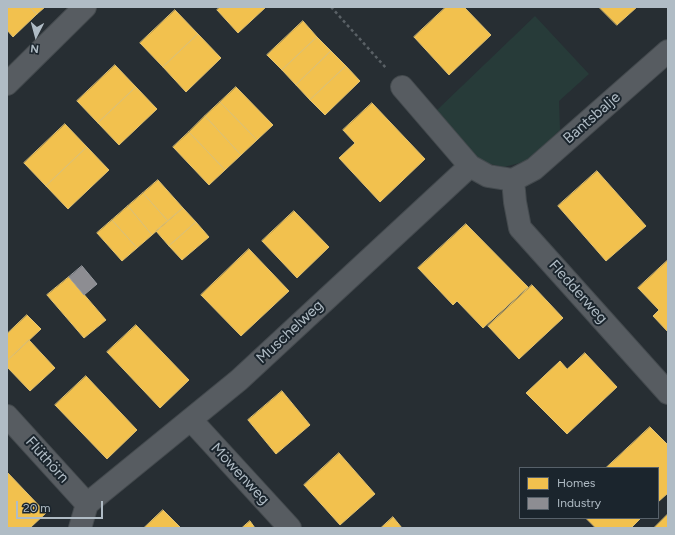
<!DOCTYPE html>
<meta charset="utf-8">
<style>
body{margin:0}
#map{position:relative;width:675px;height:535px;overflow:hidden;background:#272e33;font-family:Figtree,sans-serif}
canvas{display:block}
.frame{position:absolute;inset:0;border:8px solid #b0bcc5;pointer-events:none}
.legend{position:absolute;left:519px;top:467px;width:140px;height:52px;box-sizing:border-box;background:#1b252d;border:1px solid #57616a;margin:0;padding:5px 7px;list-style:none;font-size:12px;color:#b0bcc5}
.legend li{display:flex;align-items:center;gap:8px;height:20px}
.legend b{width:20px;border:1px solid #57616a}
.north{position:absolute;left:16px;top:16px;width:40px;height:40px;-webkit-text-stroke:3px #1b252d;paint-order:stroke;rotate:186deg;font-size:11px;font-weight:700;line-height:16px;text-align:center;color:#b0bcc5}
.north::after{content:'';display:block;margin:auto;width:14px;height:18px;background:#b0bcc5;clip-path:polygon(50% 0,100% 100%,50% 72%,0 100%)}
.scale{position:absolute;left:16px;top:501px;width:87px;height:18px;box-sizing:border-box;border:2px solid #b0bcc5;border-top:0;padding-left:5px;font-size:12px;line-height:14px;white-space:nowrap;color:#b0bcc5;-webkit-text-stroke:3px #1b252d;paint-order:stroke}
</style>
<div id="map">
<canvas width="675" height="535"></canvas>
<div class="frame"></div>
<ul class="legend">
<li><b style="height:11px;background:#f2c14e"></b>Homes</li>
<li><b style="height:11px;background:#8d8d92"></b>Industry</li>
</ul>
<div class="north">N</div>
<div class="scale">20 m</div>
</div>
<script>
const ctx = document.querySelector('canvas').getContext('2d');
ctx.lineJoin = 'round';
function paint(path, color) { ctx.fillStyle = color; ctx.fill(path, 'evenodd'); }
function stroke(path, color, width, dash) { ctx.strokeStyle = color; ctx.lineWidth = width; ctx.lineCap = dash ? 'butt' : 'round'; ctx.setLineDash(dash || []); ctx.stroke(path); }
function write(font, color, halo, rows, align = 'center') {
  ctx.font = font + ' Figtree,sans-serif'; ctx.lineWidth = 4; ctx.setLineDash([]); ctx.textBaseline = 'middle'; ctx.strokeStyle = halo; ctx.fillStyle = color; for (const [text, x, y, turn = 0] of rows) {
    ctx.save(); ctx.translate(x, y); ctx.rotate((+turn || 0) * Math.PI / 180); ctx.textAlign = isNaN(turn) ? turn : align; if (halo) ctx.strokeText(text, 0, 0); ctx.fillText(text, 0, 0); ctx.restore();
  }
}
paint(new Path2D(`
 M 535,16 L 589,74 L 559,101 L 560,130 L 527,161 L 504,167 L 481,162 L 436,111 Z`), '#273b39');
const homes = new Path2D(`
 M 7,7 L 30,7 L 37,14 L 13,37 L 7,30 Z
 M 30,7 L 45,7 L 37,14 Z
 M 220,7 L 266,7 L 238,33 L 217,10 Z
 M 446,7 L 464,7 L 491,35 L 449,75 L 414,37 Z
 M 599,7 L 637,7 L 617,25 Z
 M 175,10 L 198,34 L 163,67 L 140,43 Z
 M 303,21 L 317,37 L 282,70 L 267,55 Z
 M 198,34 L 221,58 L 186,92 L 163,67 Z
 M 317,37 L 331,51 L 296,85 L 282,70 Z
 M 331,51 L 346,66 L 310,100 L 296,85 Z
 M 115,65 L 136,87 L 98,123 L 77,101 Z
 M 346,66 L 360,81 L 325,115 L 310,100 Z
 M 136,87 L 157,109 L 119,145 L 98,123 Z
 M 236,87 L 273,125 L 257,140 L 220,102 Z
 M 220,102 L 257,140 L 241,155 L 205,116 Z
 M 372,103 L 425,159 L 380,202 L 339,158 L 355,143 L 343,130 Z
 M 205,116 L 241,155 L 225,170 L 189,132 Z
 M 65,124 L 87,147 L 46,186 L 24,163 Z
 M 189,132 L 225,170 L 209,185 L 173,147 Z
 M 87,147 L 109,170 L 68,209 L 46,186 Z
 M 597,171 L 646,226 L 606,261 L 558,206 Z
 M 158,180 L 183,208 L 168,221 L 143,193 Z
 M 143,193 L 168,221 L 152,235 L 128,206 Z
 M 128,206 L 152,235 L 137,248 L 112,220 Z
 M 183,208 L 196,222 L 169,246 L 156,231 Z
 M 294,211 L 329,247 L 297,278 L 262,241 Z
 M 112,220 L 137,248 L 122,261 L 97,233 Z
 M 196,222 L 209,237 L 182,260 L 169,246 Z
 M 466,224 L 528,287 L 483,328 L 457,301 L 453,305 L 418,268 Z
 M 249,249 L 289,291 L 241,336 L 201,295 Z
 M 668,260 L 668,332 L 653,316 L 659,310 L 638,288 Z
 M 69,277 L 106,320 L 84,338 L 47,295 Z
 M 532,285 L 563,318 L 519,359 L 488,326 Z
 M 27,315 L 41,329 L 7,361 L 7,334 Z
 M 136,325 L 189,380 L 160,408 L 107,352 Z
 M 29,340 L 55,368 L 30,391 L 7,367 L 7,361 Z
 M 585,353 L 617,387 L 567,434 L 526,393 L 560,361 L 567,369 Z
 M 86,376 L 137,430 L 107,459 L 55,405 Z
 M 282,391 L 310,425 L 276,454 L 248,420 Z
 M 650,427 L 668,445 L 668,493 L 658,502 L 658,468 L 606,468 Z
 M 339,453 L 375,494 L 340,525 L 304,485 Z
 M 7,472 L 46,513 L 30,528 L 7,528 Z
 M 163,510 L 181,528 L 144,528 Z
 M 668,514 L 668,528 L 654,528 Z
 M 393,517 L 402,528 L 381,528 Z
 M 586,518 L 641,518 L 631,528 L 596,528 Z
 M 250,521 L 255,528 L 242,528 Z`);
paint(homes, '#f2c14e');
stroke(homes, '#dec072', 1);
const industry = new Path2D(`
 M 82,266 L 97,284 L 84,295 L 69,277 Z`);
paint(industry, '#8d8d92');
stroke(industry, '#989ba1', 1);
const minor = new Path2D(`
 M 7,84 L 85,7
 M 402,87 L 470,166
 M 513,180 L 515,202 L 520,228 L 668,393
 M 513,180 L 534,169 L 668,51
 M 7,416 L 87,504
 M 191,420 L 290,528
 M 80,528 L 87,504 L 239,380 L 470,166 L 488,176 L 513,180`);
stroke(minor, '#444a4e', 24);
stroke(new Path2D(`
 M 331,7 L 386,68`), '#5a6166', 2.5, [3, 3]);
stroke(minor, '#575c61', 22);
write('15px', '#b0bcc5', '#1b252d', [
 ["Bantsbalje",592,118,-41],
 ["Fledderweg",578,292,48],
 ["Muschelweg",290,332,-43],
 ["Flüthörn",47,460,48],
 ["Möwenweg",240,474,47]
]);
</script>
